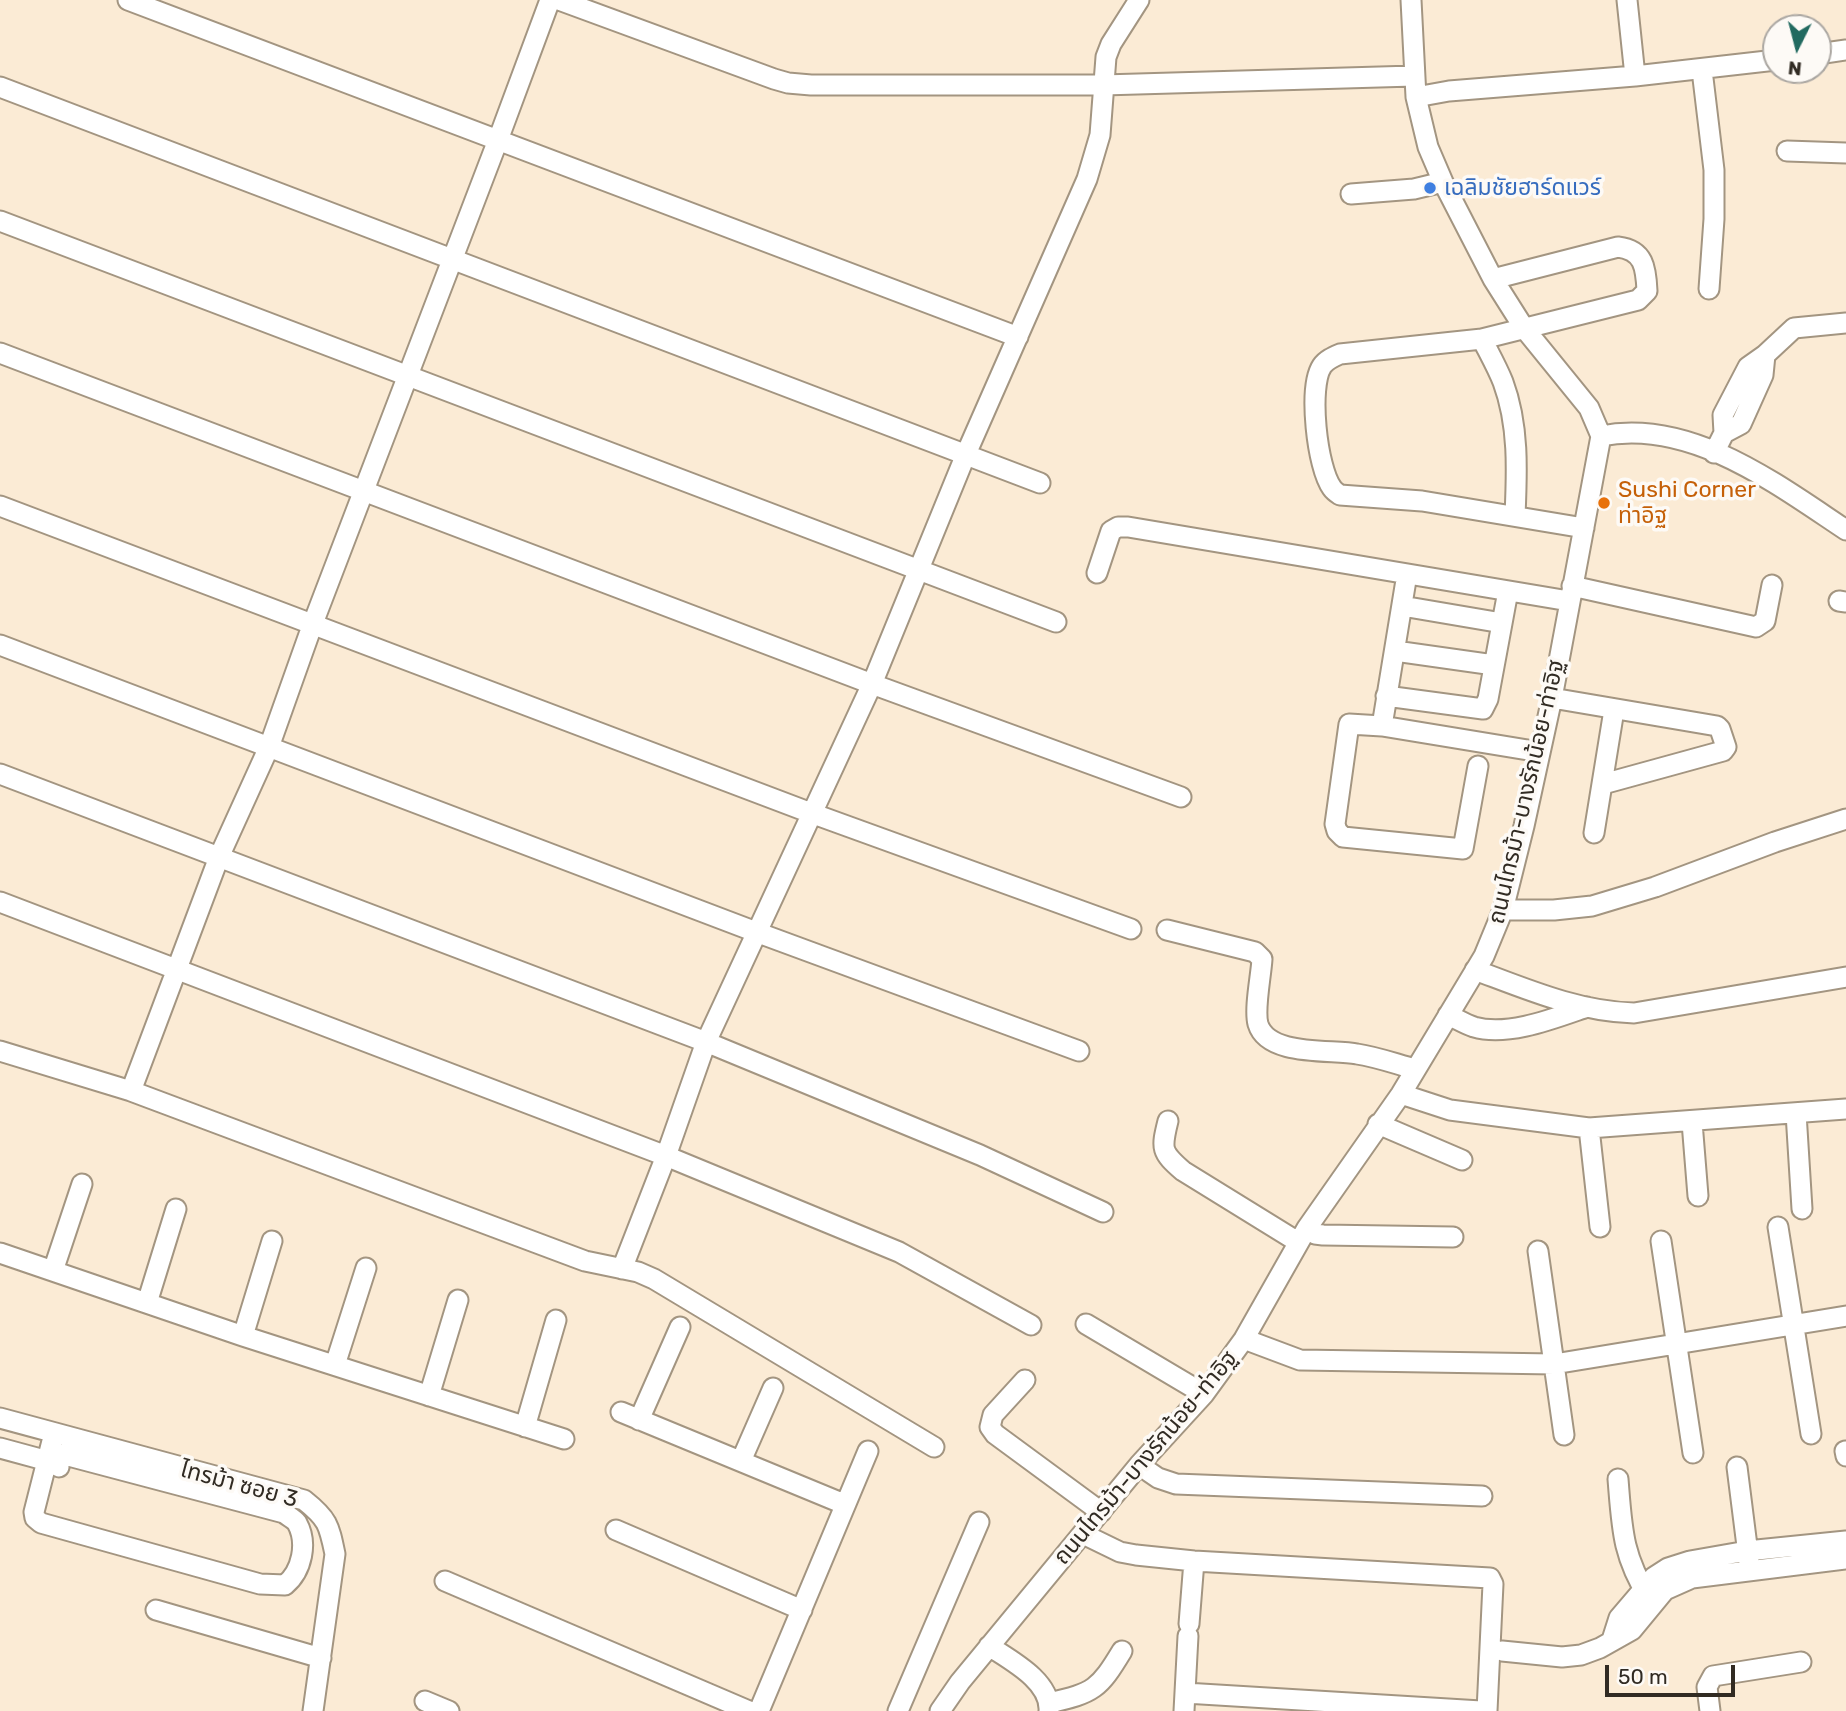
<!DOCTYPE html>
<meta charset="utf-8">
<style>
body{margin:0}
#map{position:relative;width:1846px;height:1711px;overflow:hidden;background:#fbebd5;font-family:Rubik,sans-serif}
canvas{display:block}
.north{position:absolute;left:1762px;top:14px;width:70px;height:70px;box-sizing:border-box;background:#fdfaf6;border:2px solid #aba7a2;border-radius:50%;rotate:186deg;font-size:19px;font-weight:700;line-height:28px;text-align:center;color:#312b23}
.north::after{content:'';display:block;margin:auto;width:24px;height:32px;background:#226a60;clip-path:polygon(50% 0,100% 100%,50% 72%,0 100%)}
.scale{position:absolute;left:1605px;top:1665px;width:130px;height:32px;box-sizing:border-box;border:4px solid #312b23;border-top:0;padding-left:9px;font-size:21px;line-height:24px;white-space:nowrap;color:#312b23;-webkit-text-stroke:5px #fdfaf6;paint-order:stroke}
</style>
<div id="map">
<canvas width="1846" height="1711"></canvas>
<div class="north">N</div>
<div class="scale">50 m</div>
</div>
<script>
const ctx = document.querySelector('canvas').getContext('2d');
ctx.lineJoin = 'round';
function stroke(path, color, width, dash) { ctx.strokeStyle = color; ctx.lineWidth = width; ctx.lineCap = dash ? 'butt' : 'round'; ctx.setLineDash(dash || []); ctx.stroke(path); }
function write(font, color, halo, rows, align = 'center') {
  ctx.font = font + ' Rubik,"Noto Sans Thai",sans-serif'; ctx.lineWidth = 7; ctx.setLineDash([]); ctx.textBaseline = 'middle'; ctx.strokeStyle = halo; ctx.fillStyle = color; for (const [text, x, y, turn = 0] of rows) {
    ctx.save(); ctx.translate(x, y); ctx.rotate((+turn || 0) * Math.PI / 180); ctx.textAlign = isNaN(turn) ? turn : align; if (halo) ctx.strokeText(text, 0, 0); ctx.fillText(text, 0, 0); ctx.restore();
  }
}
const minor = new Path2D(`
 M 128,0 L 1018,337
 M 559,0 L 774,79 L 788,83 L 811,85 L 1103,85 L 1414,76
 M 1627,0 L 1635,76
 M 1818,54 L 1846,50
 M 1702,70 L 1714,170 L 1714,219 L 1709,289
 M 0,87 L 1040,483
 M 1416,97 L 1449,91 L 1635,76 L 1776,60
 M 1787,151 L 1846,153
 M 1351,194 L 1414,189 L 1443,182
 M 0,221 L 1056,622
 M 1493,279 L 1618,247 C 1644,250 1646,268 1647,291 L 1638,300 L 1482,339 L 1340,354 C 1333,357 1326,360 1322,366 C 1308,387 1317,468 1332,488 C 1334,491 1337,493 1340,495 L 1422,501 L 1584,528
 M 1482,339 C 1489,353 1497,367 1503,382 C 1519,425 1517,471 1515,516
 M 0,353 L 872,684 L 1181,797
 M 1724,433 L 1741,424 L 1763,375 L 1765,355
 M 1601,436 C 1690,418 1775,483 1846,530
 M 1714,453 L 1724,433 L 1723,415 L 1748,367 L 1765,355 L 1794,328 L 1846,323
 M 0,506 L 811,813 L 1131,929
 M 1097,573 L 1111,531 L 1118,527 L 1128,527 L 1569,601
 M 1407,574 L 1382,726 L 1540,752
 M 1572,586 L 1756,627 L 1765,621 L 1772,585
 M 1839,601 L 1846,602
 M 1402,606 L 1502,623
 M 0,645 L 756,932 L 1079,1051
 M 1395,651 L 1494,665
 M 1386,696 L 1483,709 L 1488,699 L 1508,591
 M 1552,698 L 1717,726 L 1720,729 L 1726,747 L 1723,751 L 1603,784
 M 1382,726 L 1349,724 L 1335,824 L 1337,831 L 1343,837 L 1463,849 L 1478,766
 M 0,774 L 706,1042 L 980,1155 L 1103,1212
 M 1594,833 L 1614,710
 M 0,902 L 666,1156 L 899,1252 L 1031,1325
 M 1503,910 L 1554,910 L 1592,906 L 1655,887 L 1775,842 L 1846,819
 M 1167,930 L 1255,952 L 1262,959 C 1261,976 1254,1009 1258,1024 C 1268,1057 1332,1049 1357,1054 C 1377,1057 1396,1064 1415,1069
 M 1475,970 C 1526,989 1579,1012 1634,1013 L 1846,977
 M 1448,1015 C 1457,1019 1465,1024 1474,1027 C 1508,1037 1555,1018 1587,1007
 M 0,1051 L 131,1091 L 585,1261 L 638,1272 L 654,1279 L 934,1447
 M 131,1091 L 219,857 L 269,747 L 312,626 L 498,140 L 550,0
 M 1401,1094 L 1450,1110 L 1589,1128 L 1846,1109
 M 1796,1113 L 1802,1209
 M 1168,1121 C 1161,1149 1161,1152 1183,1171 L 1298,1242
 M 1692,1122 L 1698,1196
 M 1378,1124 L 1462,1160
 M 1589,1128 L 1600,1227
 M 1778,1227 L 1811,1434
 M 1307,1228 L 1315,1234 L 1323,1235 L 1453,1237
 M 1661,1241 L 1693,1453
 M 1538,1251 L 1564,1435
 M 0,1253 L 243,1336 L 564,1439
 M 622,1269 L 666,1156 L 706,1042 L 872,684 L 966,454 L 1087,179 L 1100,135 L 1106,57 L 1111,44 L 1139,0
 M 53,1271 L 82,1184
 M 147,1303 L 176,1209
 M 1086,1324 L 1204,1394
 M 243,1336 L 272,1241
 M 1244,1339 L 1300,1360 L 1554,1364 L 1846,1316
 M 335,1365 L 366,1268
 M 1025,1380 L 993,1415 L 990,1427 L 995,1434 L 1101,1512
 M 429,1396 L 458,1300
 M 621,1412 L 844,1504
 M 0,1418 L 304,1500 C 328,1519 329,1525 335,1554 L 313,1711
 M 639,1420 L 680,1327
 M 525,1427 L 556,1320
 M 0,1448 L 48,1461 L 59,1467
 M 1845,1451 L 1846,1456
 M 48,1461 L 61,1454 L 284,1513 C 288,1516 294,1519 297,1523 C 308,1543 302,1571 285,1585 L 260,1584 L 41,1523 L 35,1518 L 34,1512 L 54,1433
 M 741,1461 L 773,1388
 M 1139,1465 L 1158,1478 L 1176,1484 L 1482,1496
 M 1737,1467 L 1749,1562
 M 1618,1479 C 1622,1528 1622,1555 1649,1598
 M 616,1530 L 802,1610
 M 1083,1534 L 1120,1552 L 1136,1555 L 1194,1561 L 1490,1578 L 1493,1584 L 1487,1711
 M 445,1581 L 749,1711
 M 156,1610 L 321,1658
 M 1189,1624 L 1194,1561
 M 1612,1640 L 1619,1618 L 1654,1577 L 1668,1568 L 1690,1561 L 1747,1551 L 1846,1541
 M 989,1646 C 1010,1660 1051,1681 1049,1711
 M 1502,1651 L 1562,1657 L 1581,1655 L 1600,1648 L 1632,1630 L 1665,1590 L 1692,1578 L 1846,1559
 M 1185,1693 L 1481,1711
 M 425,1701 L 449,1711
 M 1049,1703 C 1094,1693 1099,1689 1122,1651
 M 759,1711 L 868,1451
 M 898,1711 L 979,1522
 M 940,1711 L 960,1682 L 1139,1465 L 1204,1394 L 1244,1339 L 1307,1228 L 1401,1094 L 1484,956 L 1503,910 L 1524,826 L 1552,698 L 1601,436 L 1589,408 L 1524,328 L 1493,279 L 1443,182 L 1428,147 L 1416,97 L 1411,0
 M 1184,1711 L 1188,1636
 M 1710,1711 L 1707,1687 L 1713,1676 L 1801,1662`);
stroke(minor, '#a39581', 23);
stroke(minor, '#fff', 19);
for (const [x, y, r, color] of [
 [1430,188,7,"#3f7fe0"],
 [1604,503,7,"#e8710a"]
]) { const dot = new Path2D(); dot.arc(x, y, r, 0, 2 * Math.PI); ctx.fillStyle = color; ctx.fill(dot); stroke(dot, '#fdfaf6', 2.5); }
write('23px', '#366cbe', '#fdfaf6', [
 ["เฉลิมชัยฮาร์ดแวร์",1444,188]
], 'left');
write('23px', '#c56008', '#fdfaf6', [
 ["Sushi Corner",1618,490],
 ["ท่าอิฐ",1618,516]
], 'left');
write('23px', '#312b23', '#fdfaf6', [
 ["ถนนไทรม้า-บางรักน้อย-ท่าอิฐ",1527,792,-77],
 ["ถนนไทรม้า-บางรักน้อย-ท่าอิฐ",1146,1458,-50],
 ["ไทรม้า ซอย 3",239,1485,15]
]);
</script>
